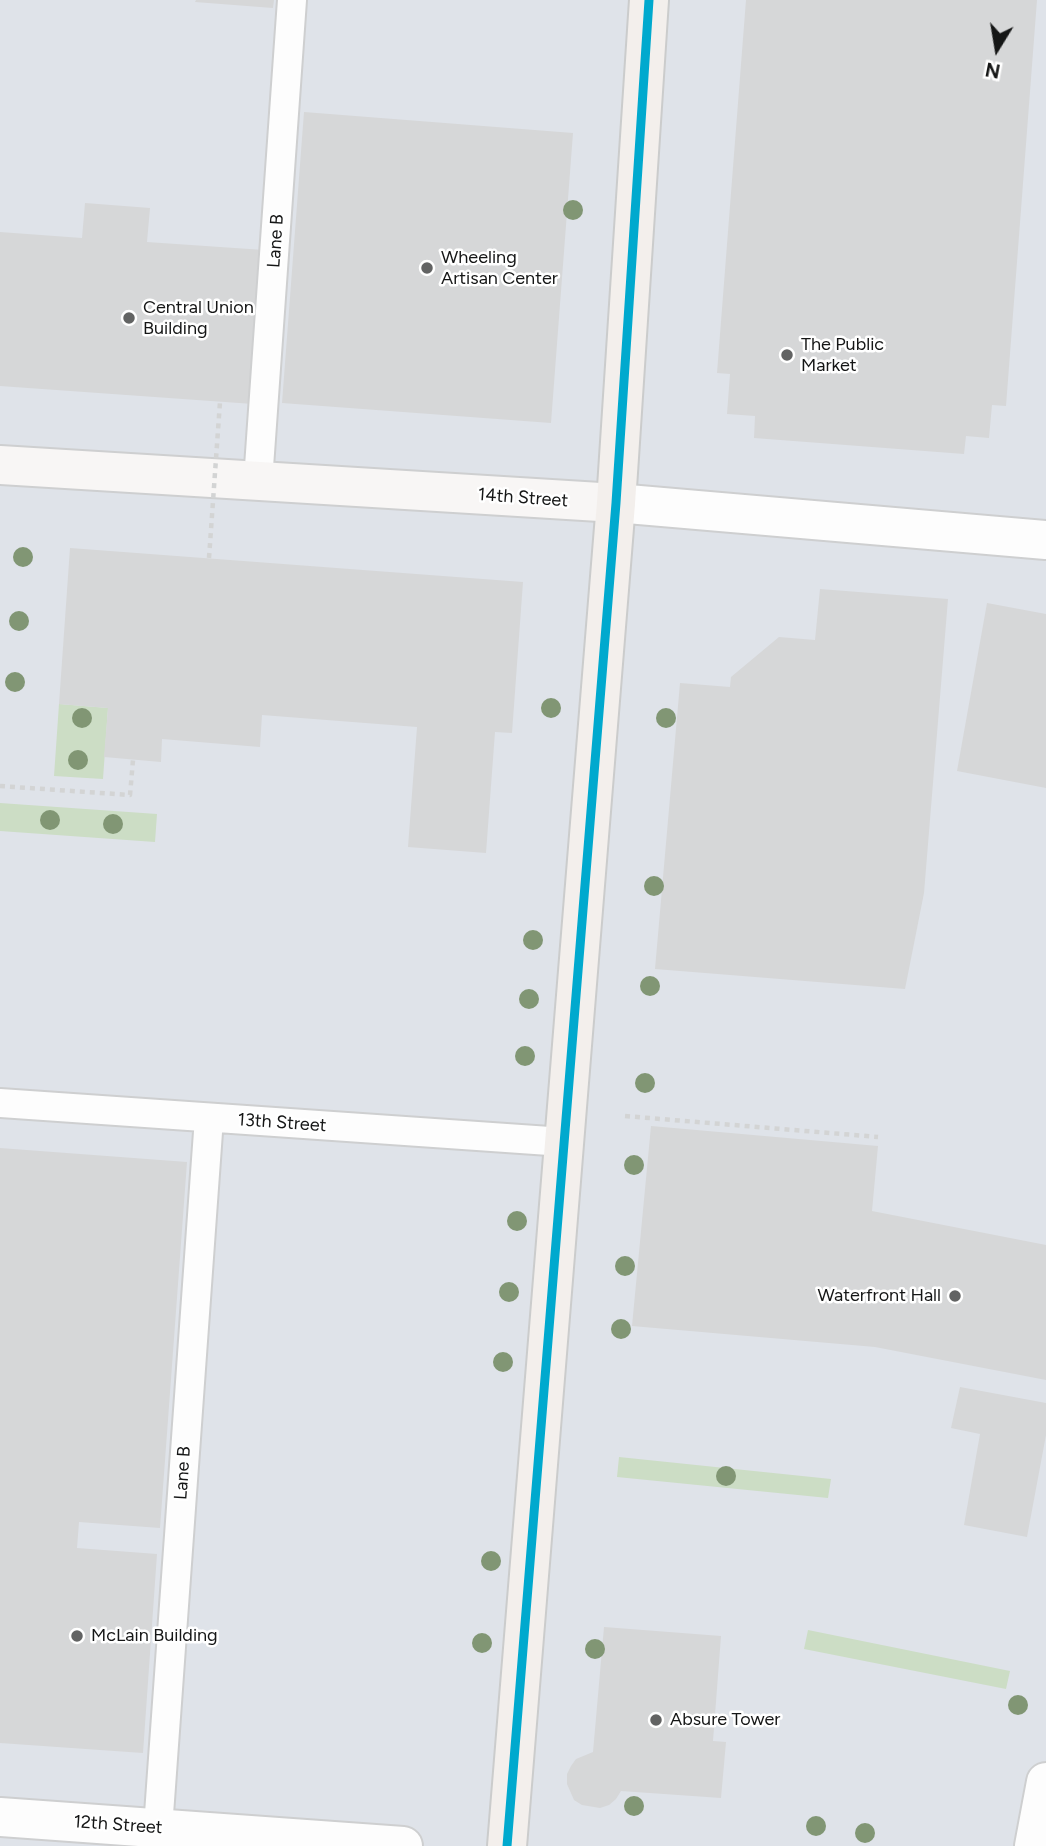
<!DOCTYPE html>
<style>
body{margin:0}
#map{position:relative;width:1046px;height:1846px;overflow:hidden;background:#f0f2f3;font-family:Figtree,sans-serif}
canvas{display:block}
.north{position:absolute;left:962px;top:14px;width:70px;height:70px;-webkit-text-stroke:5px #fff;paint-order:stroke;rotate:191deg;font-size:19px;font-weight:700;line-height:28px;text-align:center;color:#151616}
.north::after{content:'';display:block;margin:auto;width:24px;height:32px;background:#151616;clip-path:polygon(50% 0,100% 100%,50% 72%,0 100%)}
</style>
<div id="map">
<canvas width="1046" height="1846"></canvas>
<div class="north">N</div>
</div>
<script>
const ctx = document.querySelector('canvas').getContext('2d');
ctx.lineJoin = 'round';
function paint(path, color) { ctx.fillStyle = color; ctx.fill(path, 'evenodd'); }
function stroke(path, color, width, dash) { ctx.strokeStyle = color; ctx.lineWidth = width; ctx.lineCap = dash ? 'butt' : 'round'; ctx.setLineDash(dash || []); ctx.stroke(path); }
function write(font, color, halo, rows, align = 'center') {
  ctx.font = font + ' Figtree,sans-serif'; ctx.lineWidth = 5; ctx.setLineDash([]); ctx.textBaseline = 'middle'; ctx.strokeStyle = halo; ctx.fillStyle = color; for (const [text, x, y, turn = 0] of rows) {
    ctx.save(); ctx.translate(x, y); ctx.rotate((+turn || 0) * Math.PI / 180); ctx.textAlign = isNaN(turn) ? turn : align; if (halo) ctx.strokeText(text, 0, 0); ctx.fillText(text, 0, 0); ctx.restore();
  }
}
paint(new Path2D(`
 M 0,0 L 1046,0 L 1046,1782 L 1034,1846 L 0,1846 Z`), '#dfe3e9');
paint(new Path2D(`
 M 59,704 L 108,708 L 103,779 L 54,776 Z
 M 0,803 L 157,814 L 155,842 L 0,831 Z
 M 619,1457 L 831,1479 L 828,1498 L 617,1477 Z
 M 808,1630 L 1010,1671 L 1006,1689 L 804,1649 Z`), '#ccddc5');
paint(new Path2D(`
 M 196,0 L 274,0 L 273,8 L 195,2 Z
 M 746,0 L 1037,0 L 1006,406 L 992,405 L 989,438 L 966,436 L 964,454 L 754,438 L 755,416 L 727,414 L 730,374 L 717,373 Z
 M 304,112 L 573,133 L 551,423 L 282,403 Z
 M 85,203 L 150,208 L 147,242 L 264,250 L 253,404 L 0,386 L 0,232 L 82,238 Z
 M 70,548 L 523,582 L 512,733 L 495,732 L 486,853 L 408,847 L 417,727 L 262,715 L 260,747 L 162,739 L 161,762 L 104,757 L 108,708 L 59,704 Z
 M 820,589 L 948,599 L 924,893 L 905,989 L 655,969 L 680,683 L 730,687 L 731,677 L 779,637 L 815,640 Z
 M 987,603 L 1046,614 L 1046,788 L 957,771 Z
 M 651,1126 L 878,1146 L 872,1211 L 1046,1245 L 1046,1380 L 875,1347 L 632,1326 Z
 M 0,1148 L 187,1162 L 160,1528 L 79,1522 L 77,1548 L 157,1554 L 143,1753 L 0,1743 Z
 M 960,1387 L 1046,1403 L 1046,1435 L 1027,1537 L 964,1525 L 980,1434 L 951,1428 Z
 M 604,1627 L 721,1636 L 713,1741 L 726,1742 L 721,1798 L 621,1791 L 616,1799 L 609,1805 L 600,1808 L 582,1805 L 574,1800 L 567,1784 L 567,1774 L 571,1766 L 576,1759 L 593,1752 Z`), '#d6d7d8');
const lane = new Path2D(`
 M 258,481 L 292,0
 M 0,1103 L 564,1142
 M 158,1828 L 209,1118`);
const street = new Path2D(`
 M 616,503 L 1046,540
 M 0,1817 L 403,1846
 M 1034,1846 L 1046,1782`);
const secondary = new Path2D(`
 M 0,465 L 616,503`);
const primary = new Path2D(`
 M 507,1846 L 616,503 L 649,0`);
stroke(lane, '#cecfd0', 32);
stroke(street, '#cecfd0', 42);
stroke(secondary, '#cecfd0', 42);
stroke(primary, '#cbcccc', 42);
stroke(new Path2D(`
 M 0,786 L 130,795 L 133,760
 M 625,1116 L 878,1137`), '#d3d4d4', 4.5, [5, 5]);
stroke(lane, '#fdfdfd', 28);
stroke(street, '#fdfdfd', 38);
stroke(secondary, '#f8f6f5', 38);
stroke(primary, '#f3efec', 38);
stroke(new Path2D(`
 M 209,558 L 220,402`), '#d3d4d4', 4.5, [5, 5]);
stroke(new Path2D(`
 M 507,1846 L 616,503 L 649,0`), '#00a9ce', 9);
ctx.fillStyle = '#819674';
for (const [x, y] of [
 [573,210],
 [23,557],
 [19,621],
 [15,682],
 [551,708],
 [82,718],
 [666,718],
 [78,760],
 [50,820],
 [113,824],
 [654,886],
 [533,940],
 [650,986],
 [529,999],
 [525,1056],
 [645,1083],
 [634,1165],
 [517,1221],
 [625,1266],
 [509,1292],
 [621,1329],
 [503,1362],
 [726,1476],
 [491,1561],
 [482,1643],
 [595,1649],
 [1018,1705],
 [634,1806],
 [816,1826],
 [865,1833]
]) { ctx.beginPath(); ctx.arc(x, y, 10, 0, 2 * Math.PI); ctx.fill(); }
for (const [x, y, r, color] of [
 [427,268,7,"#626363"],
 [129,318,7,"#626363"],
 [787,355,7,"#626363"],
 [955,1296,7,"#626363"],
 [77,1636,7,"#626363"],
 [656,1720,7,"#626363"]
]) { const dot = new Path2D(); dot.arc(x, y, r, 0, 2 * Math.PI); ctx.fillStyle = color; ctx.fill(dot); stroke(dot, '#fff', 2.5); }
write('18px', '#151616', '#fff', [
 ["Lane B",276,241,-86],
 ["14th Street",523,498,4],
 ["13th Street",282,1123,4],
 ["Lane B",183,1473,-86],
 ["12th Street",118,1825,4]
]);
write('18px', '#151616', '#fff', [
 ["Wheeling",441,258],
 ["Artisan Center",441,279],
 ["Central Union",143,308],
 ["Building",143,329],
 ["The Public",801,345],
 ["Market",801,366],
 ["Waterfront Hall",941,1296,"right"],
 ["McLain Building",91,1636],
 ["Absure Tower",670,1720]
], 'left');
</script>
